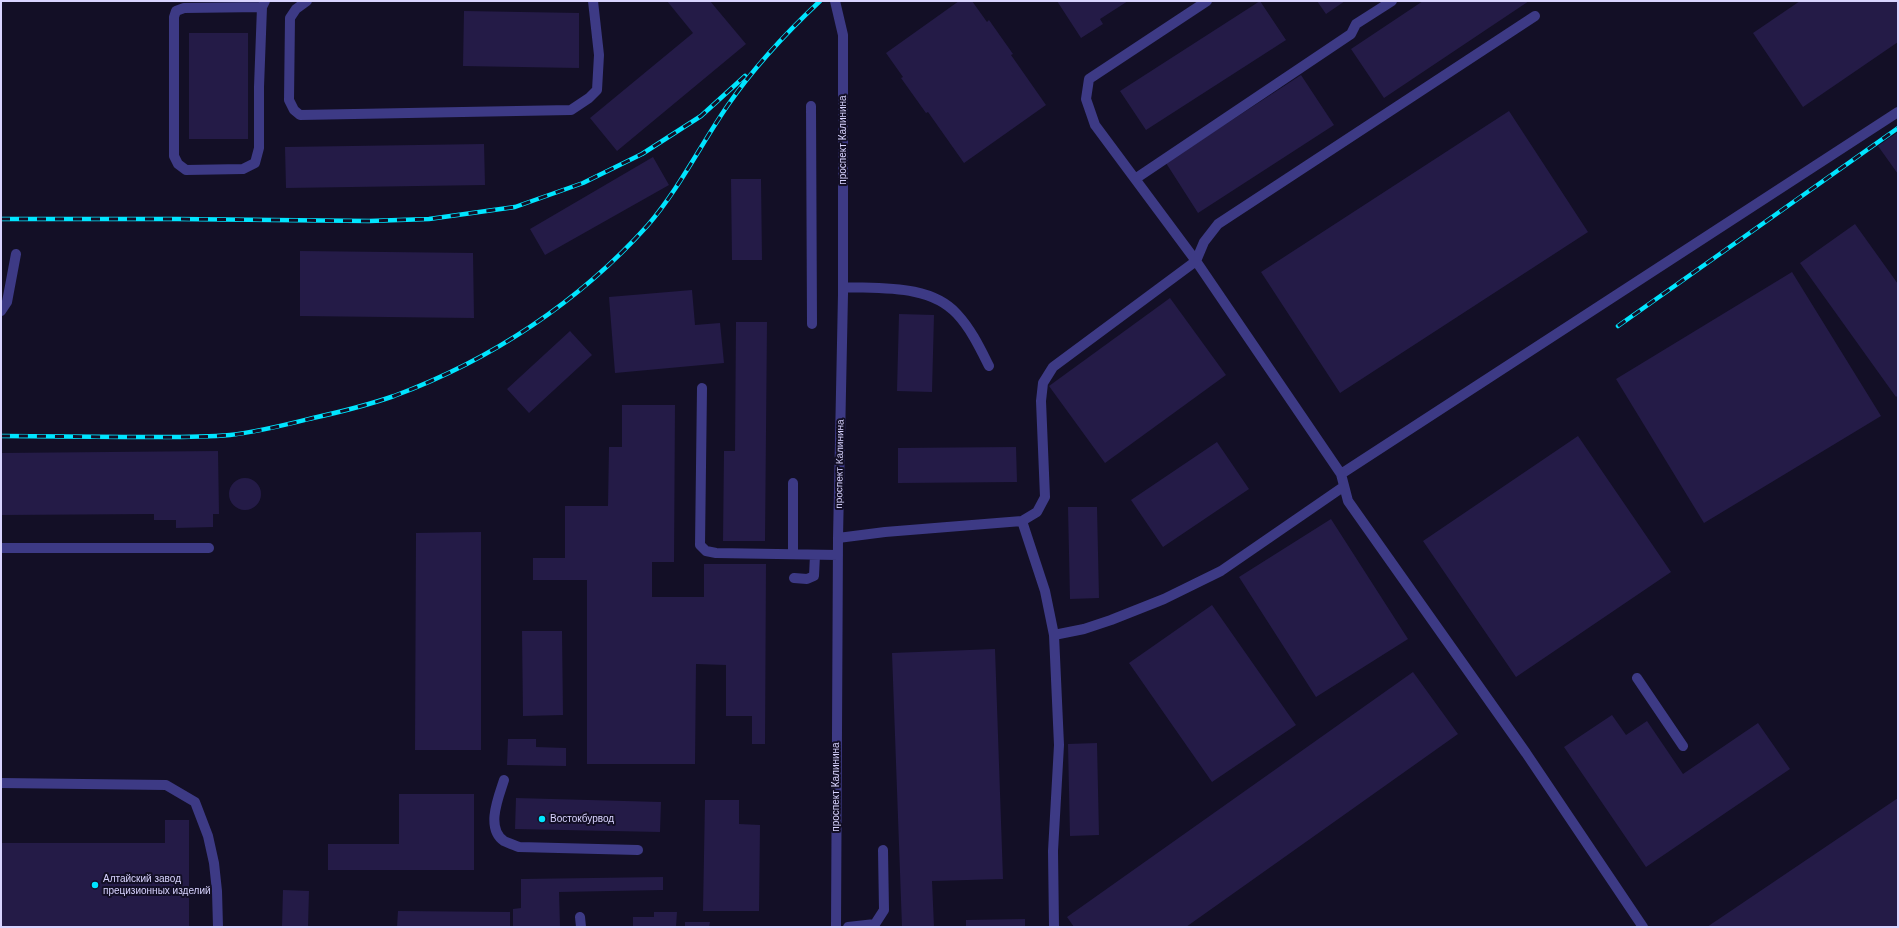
<!DOCTYPE html>
<meta charset="utf-8">
<style>
body{margin:0}
#map{position:relative;width:1899px;height:928px;overflow:hidden;background:#130f26;font-family:Arial,sans-serif}
canvas{display:block}
.frame{position:absolute;inset:0;border:2px solid #d9d4ff;pointer-events:none}
</style>
<div id="map">
<canvas width="1899" height="928"></canvas>
<div class="frame"></div>
</div>
<script>
const ctx = document.querySelector('canvas').getContext('2d');
ctx.lineJoin = 'round';
function paint(path, color) { ctx.fillStyle = color; ctx.fill(path, 'evenodd'); }
function stroke(path, color, width, dash) { ctx.strokeStyle = color; ctx.lineWidth = width; ctx.lineCap = dash ? 'butt' : 'round'; ctx.setLineDash(dash || []); ctx.stroke(path); }
function write(font, color, halo, rows, align = 'center') {
  ctx.font = font + ' Arial,sans-serif'; ctx.lineWidth = 4; ctx.setLineDash([]); ctx.textBaseline = 'middle'; ctx.strokeStyle = halo; ctx.fillStyle = color; for (const [text, x, y, turn = 0] of rows) {
    ctx.save(); ctx.translate(x, y); ctx.rotate((+turn || 0) * Math.PI / 180); ctx.textAlign = isNaN(turn) ? turn : align; if (halo) ctx.strokeText(text, 0, 0); ctx.fillText(text, 0, 0); ctx.restore();
  }
}
paint(new Path2D(`
 M 667,1 L 710,1 L 746,44 L 617,151 L 590,118 L 693,33 Z
 M 959,1 L 972,1 L 987,22 L 989,20 L 1013,54 L 1011,55 L 1046,105 L 964,163 L 928,112 L 926,113 L 901,78 L 903,77 L 886,53 Z
 M 1057,1 L 1128,1 L 1100,19 L 1103,24 L 1081,38 Z
 M 1260,1 L 1286,40 L 1146,130 L 1120,91 Z
 M 1317,1 L 1345,1 L 1326,14 Z
 M 1423,1 L 1529,1 L 1384,98 L 1351,49 Z
 M 1800,1 L 1898,1 L 1898,42 L 1803,107 L 1753,33 Z
 M 464,11 L 579,13 L 579,68 L 463,66 Z
 M 189,33 L 248,33 L 248,139 L 189,139 Z
 M 1301,75 L 1334,125 L 1198,213 L 1166,163 Z
 M 1509,111 L 1588,232 L 1340,393 L 1261,272 Z
 M 1898,132 L 1898,174 L 1878,146 Z
 M 484,144 L 485,185 L 286,188 L 285,147 Z
 M 653,157 L 669,185 L 545,255 L 530,229 Z
 M 731,179 L 761,179 L 762,260 L 732,260 Z
 M 1855,224 L 1898,284 L 1898,395 L 1896,397 L 1800,263 Z
 M 300,251 L 473,253 L 474,318 L 300,316 Z
 M 1792,272 L 1881,416 L 1704,523 L 1616,379 Z
 M 692,290 L 695,325 L 720,323 L 724,363 L 615,373 L 609,297 Z
 M 1170,298 L 1226,375 L 1105,463 L 1049,386 Z
 M 899,314 L 934,315 L 932,392 L 897,391 Z
 M 736,322 L 767,322 L 765,541 L 723,541 L 724,451 L 735,451 Z
 M 570,331 L 592,355 L 529,413 L 507,389 Z
 M 622,405 L 675,405 L 674,562 L 652,562 L 652,597 L 704,597 L 704,564 L 766,564 L 765,744 L 752,744 L 752,716 L 726,716 L 726,665 L 696,664 L 695,764 L 587,764 L 587,580 L 533,580 L 533,558 L 565,558 L 565,506 L 608,506 L 609,447 L 622,447 Z
 M 1578,436 L 1671,572 L 1516,677 L 1423,541 Z
 M 1217,442 L 1249,489 L 1163,547 L 1131,500 Z
 M 1016,447 L 1017,482 L 898,483 L 898,448 Z
 M 218,451 L 219,514 L 213,514 L 213,527 L 176,528 L 176,520 L 154,520 L 154,514 L 1,515 L 1,453 Z
 M229 494a16 16 0 1 1 32 0a16 16 0 1 1-32 0Z
 M 1068,507 L 1097,507 L 1099,598 L 1070,599 Z
 M 1331,519 L 1408,639 L 1316,697 L 1239,577 Z
 M 481,532 L 481,750 L 415,750 L 416,533 Z
 M 1212,605 L 1296,725 L 1212,782 L 1129,663 Z
 M 522,631 L 562,631 L 563,715 L 523,716 Z
 M 995,649 L 1003,879 L 932,881 L 934,927 L 902,927 L 892,653 Z
 M 1413,672 L 1458,734 L 1186,927 L 1074,927 L 1067,917 Z
 M 1612,715 L 1626,735 L 1647,721 L 1683,774 L 1758,723 L 1790,769 L 1646,867 L 1564,747 Z
 M 508,739 L 536,739 L 536,747 L 566,748 L 566,766 L 507,765 Z
 M 1097,743 L 1099,835 L 1070,836 L 1068,744 Z
 M 399,794 L 474,794 L 474,870 L 328,870 L 328,844 L 399,844 Z
 M 516,798 L 661,802 L 660,832 L 515,829 Z
 M 1898,798 L 1898,927 L 1707,927 Z
 M 705,800 L 739,800 L 739,824 L 760,825 L 759,911 L 703,911 Z
 M 165,820 L 189,820 L 189,927 L 1,927 L 1,843 L 165,843 Z
 M 663,877 L 663,890 L 559,892 L 560,927 L 513,927 L 513,909 L 521,908 L 521,879 Z
 M 283,890 L 309,891 L 308,927 L 282,927 Z
 M 398,911 L 510,912 L 510,927 L 397,927 Z
 M 654,912 L 677,912 L 676,927 L 633,927 L 633,917 L 654,917 Z
 M 1025,919 L 1025,927 L 966,927 L 966,920 Z
 M 685,922 L 710,922 L 709,927 L 685,927 Z`), '#241b47');
stroke(new Path2D(`
 M 307,1 L 296,9 L 290,18 L 289,100 L 294,110 L 300,115 L 571,110 L 589,98 L 597,90 L 599,55 L 593,1
 M 835,1 L 843,35 L 843,294 L 838,538 L 836,927
 M 1207,1 L 1089,79 L 1086,99 L 1095,125 L 1196,261 L 1341,474 L 1898,112
 M 262,7 L 184,8 L 176,11 L 174,17 L 174,156 L 178,164 L 186,170 L 243,169 L 255,163 L 259,148 L 259,87 L 262,7 L 265,1
 M 811,106 L 812,324
 M 1135,179 L 1351,34 L 1356,24 L 1392,1
 M 843,287 C 880,289 930,284 957,314 C 971,329 980,348 989,366
 M 1,311 L 7,302 L 16,254
 M 702,388 L 700,545 L 706,551 L 716,553 L 838,555
 M 1341,474 L 1348,501 L 1526,753 L 1643,927
 M 793,483 L 793,554
 M 1022,521 L 1045,591 L 1054,635 L 1059,745 L 1053,851 L 1054,927
 M 838,538 L 885,532 L 1022,521 L 1037,512 L 1045,497 L 1041,401 L 1043,383 L 1053,367 L 1196,261 L 1204,242 L 1218,224 L 1535,16
 M 1,548 L 209,548
 M 794,578 L 807,579 L 814,576 L 815,555
 M 1054,635 L 1084,629 L 1111,620 L 1164,599 L 1221,571 L 1343,487
 M 1637,678 L 1683,746
 M 504,780 C 499,796 485,828 504,841 C 508,843 514,845 519,847 L 638,850
 M 1,783 L 166,785 L 195,802 L 208,836 L 214,863 L 217,891 L 218,927
 M 580,917 L 581,927
 M 848,927 L 875,924 L 884,910 L 883,850`), '#3d3a85', 10);
const rail = new Path2D(`
 M 1,219 L 177,219 L 369,221 L 429,219 L 515,207 L 583,183 L 642,154 L 701,116 L 745,76
 M 1618,326 L 1898,128
 M 1,436 C 42,436 84,437 125,437 C 160,437 195,438 230,435 C 258,432 285,425 313,418 C 340,412 368,405 394,396 C 491,360 579,302 648,225 C 679,189 701,144 728,105 C 754,67 787,32 820,1`);
stroke(rail, '#00e5ff', 4.5);
stroke(rail, '#130f26', 3, [9]);
for (const [x, y, r, color] of [
 [542,819,4,"#00e5ff"],
 [95,885,4,"#00e5ff"]
]) { const dot = new Path2D(); dot.arc(x, y, r, 0, 2 * Math.PI); ctx.fillStyle = color; ctx.fill(dot); stroke(dot, '#130f26', 1.5); }
write('10px', '#d9d4ff', '#130f26', [
 ["проспект Калинина",843,140,-90],
 ["проспект Калинина",840,464,-89],
 ["проспект Калинина",836,787,-90]
]);
write('10px', '#d9d4ff', '#130f26', [
 ["Востокбурвод",550,819],
 ["Алтайский завод",103,879],
 ["прецизионных изделий",103,891]
], 'left');
</script>
